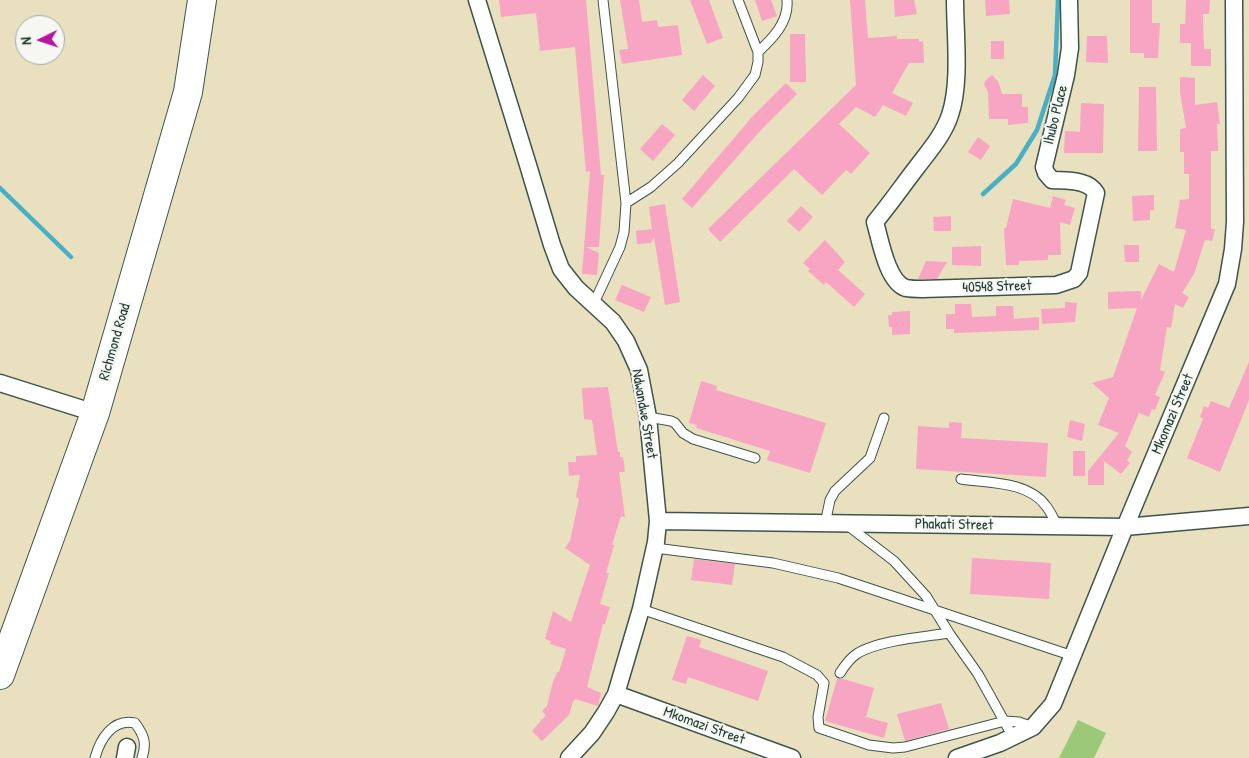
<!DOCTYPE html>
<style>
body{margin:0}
#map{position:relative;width:1249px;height:758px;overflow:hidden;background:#e9e0bf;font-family:"Patrick Hand",sans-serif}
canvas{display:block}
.north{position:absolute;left:15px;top:15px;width:50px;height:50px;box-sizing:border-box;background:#f6f6f2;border:1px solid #a0aca6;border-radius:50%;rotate:266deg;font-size:14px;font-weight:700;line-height:20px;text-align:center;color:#1f3d34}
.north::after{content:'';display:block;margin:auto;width:18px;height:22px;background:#b5179e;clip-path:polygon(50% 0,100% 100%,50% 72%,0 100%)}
</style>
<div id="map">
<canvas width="1249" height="758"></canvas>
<div class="north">N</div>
</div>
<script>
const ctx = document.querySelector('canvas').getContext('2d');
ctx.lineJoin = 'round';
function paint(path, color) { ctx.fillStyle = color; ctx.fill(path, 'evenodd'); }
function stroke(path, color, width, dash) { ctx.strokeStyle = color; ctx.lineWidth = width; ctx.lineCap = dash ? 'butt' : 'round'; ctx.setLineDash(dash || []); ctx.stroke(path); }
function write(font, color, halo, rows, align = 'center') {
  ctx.font = font + ' "Patrick Hand",sans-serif'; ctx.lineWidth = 4.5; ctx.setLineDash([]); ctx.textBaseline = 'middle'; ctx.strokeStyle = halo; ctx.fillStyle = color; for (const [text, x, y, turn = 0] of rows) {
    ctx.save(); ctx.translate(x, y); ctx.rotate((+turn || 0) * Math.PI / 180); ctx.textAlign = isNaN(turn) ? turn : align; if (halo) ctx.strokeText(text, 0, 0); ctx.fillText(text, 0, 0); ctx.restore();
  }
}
paint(new Path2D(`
 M 1078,720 L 1106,733 L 1094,758 L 1059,758 Z`), '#9bc977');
stroke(new Path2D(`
 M 0,188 L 71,257
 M 983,194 L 1016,164 L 1037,130 L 1055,75 L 1058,0`), '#47b0c5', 4.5);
paint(new Path2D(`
 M 499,0 L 586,0 L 601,175 L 604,175 L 599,247 L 586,247 L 599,253 L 597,275 L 582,274 L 590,171 L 586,172 L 575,47 L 540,51 L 536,13 L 501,17 Z
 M 620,0 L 639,0 L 642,22 L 657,20 L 658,27 L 678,25 L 682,55 L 622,64 L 619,50 L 628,49 Z
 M 690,0 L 709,0 L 723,38 L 707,44 Z
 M 755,0 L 771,0 L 777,16 L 762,21 Z
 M 850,0 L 865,0 L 868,38 L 897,36 L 897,39 L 919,39 L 919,42 L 923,41 L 924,63 L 909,63 L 892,93 L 913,103 L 906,116 L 883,105 L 875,117 L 856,107 L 839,124 L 870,153 L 851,174 L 846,170 L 822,195 L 794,169 L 720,242 L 708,229 L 856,85 Z
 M 894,0 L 914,0 L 917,14 L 895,17 Z
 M 985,0 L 1009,0 L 1010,14 L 986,16 Z
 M 1130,0 L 1152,0 L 1152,23 L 1160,23 L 1158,58 L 1144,58 L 1144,53 L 1130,53 Z
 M 1186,0 L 1210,0 L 1209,14 L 1203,14 L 1204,49 L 1211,49 L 1211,66 L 1191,66 L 1191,43 L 1180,43 L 1180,24 L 1185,24 Z
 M 790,34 L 805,34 L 806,82 L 790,82 Z
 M 1087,36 L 1107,36 L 1108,63 L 1086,62 Z
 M 991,41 L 1004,41 L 1004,59 L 991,59 Z
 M 703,75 L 715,86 L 694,111 L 682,100 Z
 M 992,75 L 998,81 L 1002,94 L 1022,94 L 1022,107 L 1028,107 L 1028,123 L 1008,125 L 1008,119 L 989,119 L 988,92 L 984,85 L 985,81 Z
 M 1180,77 L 1195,78 L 1195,105 L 1217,102 L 1220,124 L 1217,124 L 1218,151 L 1211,151 L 1211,229 L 1215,229 L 1212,241 L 1205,240 L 1194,274 L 1182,293 L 1189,297 L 1183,308 L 1175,304 L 1171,328 L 1167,327 L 1160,370 L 1165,372 L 1155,395 L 1160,397 L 1155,410 L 1152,409 L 1149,417 L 1139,413 L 1125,446 L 1132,452 L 1127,460 L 1130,463 L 1121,474 L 1104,461 L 1104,485 L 1088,485 L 1088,471 L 1119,433 L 1098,425 L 1109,398 L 1092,383 L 1113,377 L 1137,308 L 1108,309 L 1108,292 L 1141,291 L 1141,300 L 1159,264 L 1174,272 L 1186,230 L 1175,228 L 1180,200 L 1189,199 L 1189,174 L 1184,174 L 1184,152 L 1180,152 L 1180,129 L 1186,128 L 1180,93 Z
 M 786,83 L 797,94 L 760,131 L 692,208 L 682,199 L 752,117 Z
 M 1139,87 L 1156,87 L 1157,151 L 1138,151 Z
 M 1081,103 L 1104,104 L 1103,153 L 1064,153 L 1065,131 L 1080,132 Z
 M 662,124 L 675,135 L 653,161 L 640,149 Z
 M 978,137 L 990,146 L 981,160 L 968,152 Z
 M 1154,195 L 1154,210 L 1150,210 L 1150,220 L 1133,221 L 1132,196 Z
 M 1053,196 L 1066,200 L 1064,205 L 1075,208 L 1070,225 L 1060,222 L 1061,255 L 1048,255 L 1048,260 L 1019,261 L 1019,265 L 1006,265 L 1004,228 L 1006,228 L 1013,199 L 1050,208 Z
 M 665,204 L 680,302 L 665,305 L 654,237 L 651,243 L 637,244 L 636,231 L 652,229 L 649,207 Z
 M 801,206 L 813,217 L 799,232 L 787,221 Z
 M 951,216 L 951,231 L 934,231 L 933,217 Z
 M 825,240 L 845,262 L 838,270 L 865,294 L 854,307 L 826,282 L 824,285 L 808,271 L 810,269 L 803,263 Z
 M 1124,245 L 1139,245 L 1139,262 L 1125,262 Z
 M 981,246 L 981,266 L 952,265 L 952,247 Z
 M 926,261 L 947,262 L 937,279 L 918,279 Z
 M 622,285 L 651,297 L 644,312 L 615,300 Z
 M 1065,302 L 1077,303 L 1075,322 L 1042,324 L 1041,309 L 1065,308 Z
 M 955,304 L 971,304 L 972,317 L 996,316 L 996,306 L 1013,306 L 1014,319 L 1039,317 L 1039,330 L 954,333 L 954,329 L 946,329 L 946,314 L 955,314 Z
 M 910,311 L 910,334 L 892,335 L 892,327 L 889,327 L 888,315 L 892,315 L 892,312 Z
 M 1249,362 L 1249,400 L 1220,472 L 1187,458 L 1203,419 L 1200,417 L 1204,406 L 1208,408 L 1211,401 L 1229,408 Z
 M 701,381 L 717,386 L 716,390 L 826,423 L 810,473 L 767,460 L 770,451 L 696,428 L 697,425 L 689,423 Z
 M 608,387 L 618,452 L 620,452 L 620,457 L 623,457 L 625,472 L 619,472 L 625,517 L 621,516 L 612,545 L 614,545 L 606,573 L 609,573 L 600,604 L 610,607 L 605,624 L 603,624 L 587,687 L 601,693 L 598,706 L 575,699 L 574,701 L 573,701 L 569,715 L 542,741 L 532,731 L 546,715 L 542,711 L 547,706 L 554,678 L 555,678 L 557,672 L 559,672 L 566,649 L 550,644 L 551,641 L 545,639 L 553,611 L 571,622 L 590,565 L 565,548 L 570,541 L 579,499 L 576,497 L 580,475 L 569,476 L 568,462 L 576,462 L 576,456 L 597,455 L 592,420 L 584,419 L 582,388 Z
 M 1070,420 L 1085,424 L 1082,441 L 1067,437 Z
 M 949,422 L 962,423 L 961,438 L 1048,443 L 1046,477 L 916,469 L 918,426 L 949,428 Z
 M 1073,451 L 1085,451 L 1085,476 L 1073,476 Z
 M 972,558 L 1051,563 L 1049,599 L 970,594 Z
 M 694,559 L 735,564 L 732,585 L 691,580 Z
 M 687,636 L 701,640 L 699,647 L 768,671 L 758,701 L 688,677 L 686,684 L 672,680 Z
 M 837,679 L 843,679 L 874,688 L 866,717 L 888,723 L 884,738 L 825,721 Z
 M 941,703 L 949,729 L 905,741 L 897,714 Z`), '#f8a5c3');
const lane = new Path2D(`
 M 758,52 C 773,38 789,22 787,0
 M 626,203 L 651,187 L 678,163 L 738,98 L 755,75 L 758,62 L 758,52 L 738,0
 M 594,303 L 620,247 L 624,232 L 626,203 L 603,0
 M 648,417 L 671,421 L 675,423 L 683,433 L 693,439 L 755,458
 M 961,479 C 988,483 1028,481 1046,506 C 1051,512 1054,520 1058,527
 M 825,524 L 830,500 L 835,491 L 870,458 L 884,418
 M 847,525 L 894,561 L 926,596 L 949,633 L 978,674 L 1013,737
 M 655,548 L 773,563 L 838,578 L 1073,656
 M 641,609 L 783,657 L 817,675 L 824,683 L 818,717 L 819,728 L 869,745 L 893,748 L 905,747 L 1005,721 L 1019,722 L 1033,727
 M 840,673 C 845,665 850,658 858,653 C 881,640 923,637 949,633
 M 95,758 C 100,739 113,718 135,723 C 144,735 147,743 142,758`);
const street = new Path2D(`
 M 477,0 L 528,165 L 552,245 L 561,269 L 576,288 L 613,322 L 626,341 L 639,370 L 648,417 L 658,521 L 656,542 L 641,609 L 616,694 L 606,712 L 592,733 L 569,758
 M 955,0 C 955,34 961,83 950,115 C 944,134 929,151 917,167 C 903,185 890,204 875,222 C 880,239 887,282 906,288 C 911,289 917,289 922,289 L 1056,285 L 1074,279 L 1079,273 L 1096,193 C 1088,179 1066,181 1052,180 L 1046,173 L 1044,167 L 1066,75 L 1070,48 L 1069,0
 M 0,383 L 95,413
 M 658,521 L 1125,527 L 1249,516
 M 616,694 L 792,758
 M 125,758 L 127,747
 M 957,758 L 1000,743 L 1033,727 L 1053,704 L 1125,527 L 1227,284 L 1233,249 L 1235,222 L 1234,0`);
const highway = new Path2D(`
 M 0,675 L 95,413 L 188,92 L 202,0`);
stroke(lane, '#3d5549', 11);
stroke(street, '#3d5549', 19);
stroke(highway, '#3d5549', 30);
stroke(lane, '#fff', 9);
stroke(street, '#fff', 16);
stroke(highway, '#fff', 28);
write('15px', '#1f3d34', '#f6f6f2', [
 ["Ihubo Place",1056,115,-76],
 ["40548 Street",997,287,-2],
 ["Richmond Road",115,342,-74],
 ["Ndwandwe Street",644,414,80],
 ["Mkomazi Street",1173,414,-67],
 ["Phakati Street",954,525,1],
 ["Mkomazi Street",704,726,20]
]);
</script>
